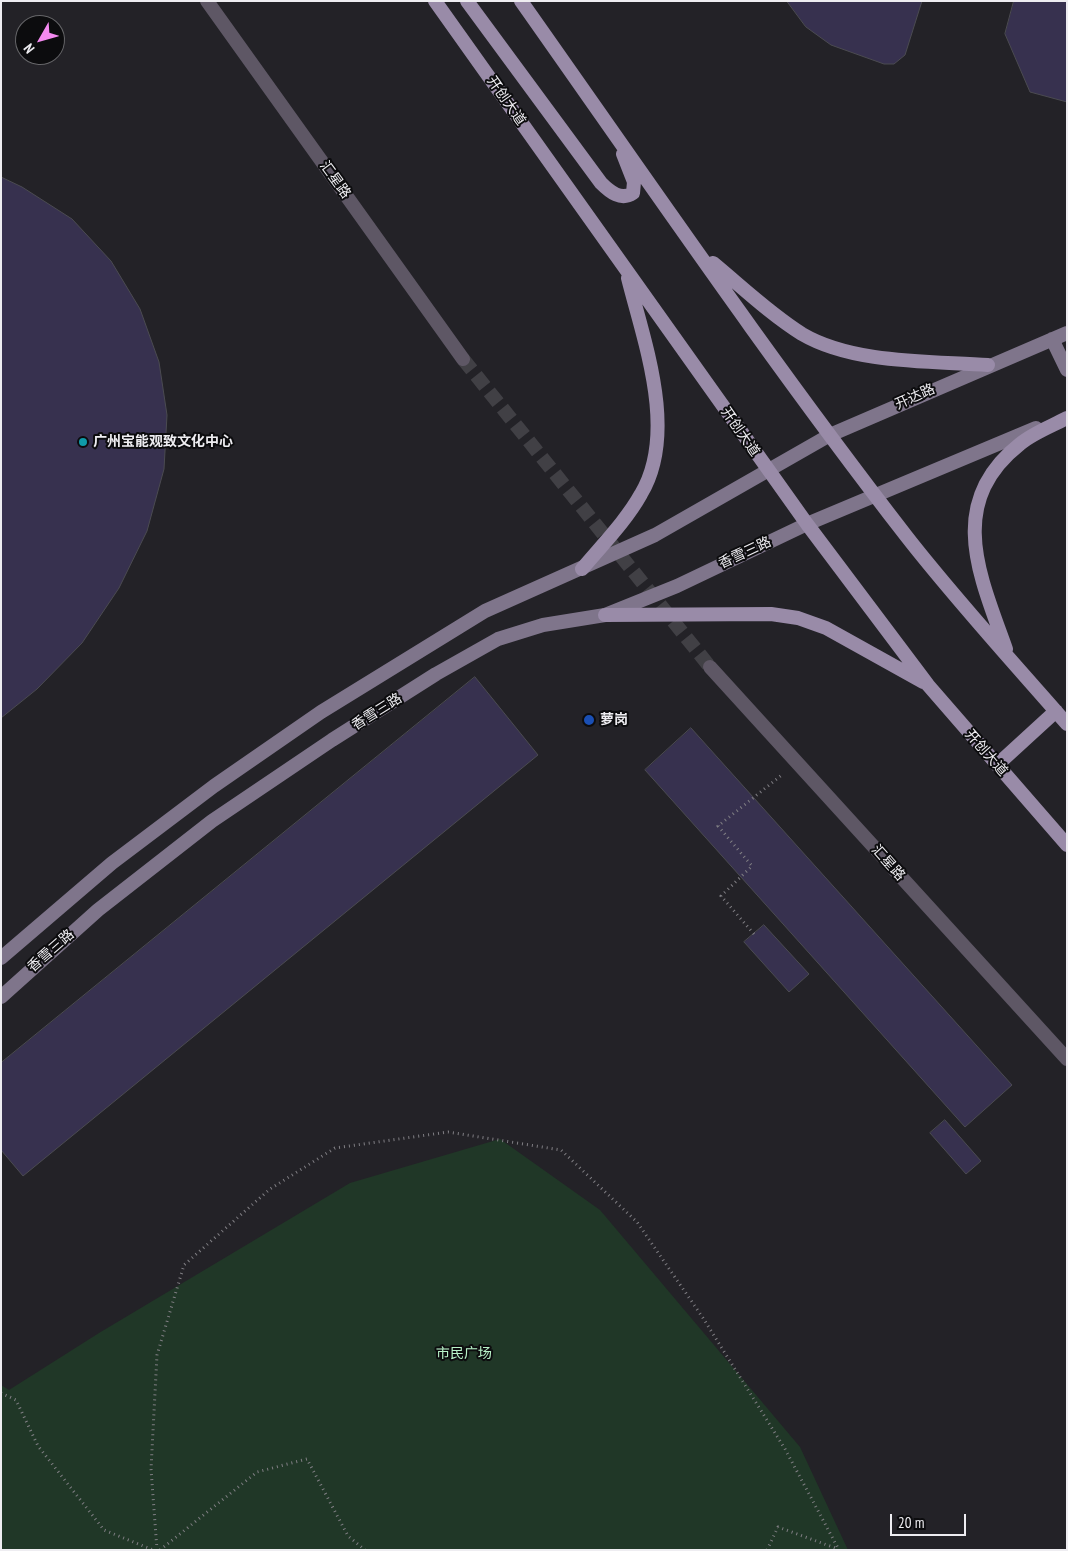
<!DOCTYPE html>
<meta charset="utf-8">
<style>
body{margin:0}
#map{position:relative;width:1068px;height:1551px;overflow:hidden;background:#232227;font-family:"PT Sans Narrow",sans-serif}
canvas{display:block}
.frame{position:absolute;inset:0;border:2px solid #eeedf1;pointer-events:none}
.north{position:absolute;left:15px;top:15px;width:50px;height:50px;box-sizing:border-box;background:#0c0c0e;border:1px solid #666669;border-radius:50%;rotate:232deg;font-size:14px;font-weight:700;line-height:20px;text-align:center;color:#eeedf1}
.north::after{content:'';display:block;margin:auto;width:18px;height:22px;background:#f489f0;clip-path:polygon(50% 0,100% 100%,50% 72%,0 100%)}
.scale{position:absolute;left:890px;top:1514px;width:76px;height:22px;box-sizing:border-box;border:2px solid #eeedf1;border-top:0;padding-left:6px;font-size:15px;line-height:18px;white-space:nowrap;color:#eeedf1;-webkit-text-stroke:4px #0c0c0e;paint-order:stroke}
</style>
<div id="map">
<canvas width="1068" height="1551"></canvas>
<div class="frame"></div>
<div class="north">N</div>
<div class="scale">20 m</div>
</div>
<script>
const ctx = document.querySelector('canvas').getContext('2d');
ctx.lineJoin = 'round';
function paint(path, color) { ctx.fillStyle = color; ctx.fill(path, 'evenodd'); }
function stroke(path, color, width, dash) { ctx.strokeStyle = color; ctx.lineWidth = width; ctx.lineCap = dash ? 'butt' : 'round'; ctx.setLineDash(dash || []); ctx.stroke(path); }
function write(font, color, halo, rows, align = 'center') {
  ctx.font = font + ' "PT Sans Narrow","Noto Sans SC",sans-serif'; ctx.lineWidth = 4; ctx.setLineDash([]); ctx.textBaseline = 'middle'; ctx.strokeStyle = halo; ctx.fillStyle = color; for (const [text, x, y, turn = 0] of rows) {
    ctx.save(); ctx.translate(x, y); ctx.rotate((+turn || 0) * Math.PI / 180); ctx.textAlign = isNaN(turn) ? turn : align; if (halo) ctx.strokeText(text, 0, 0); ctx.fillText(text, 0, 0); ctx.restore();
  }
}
paint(new Path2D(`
 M 500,1139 L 600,1210 L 800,1447 L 848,1550 L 1,1550 L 1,1385 L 9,1390 L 99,1333 L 350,1183 Z`), '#203727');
const building = new Path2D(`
 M 787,1 L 922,1 L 905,55 L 894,64 L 884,64 L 831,45 L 806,27 Z
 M 1014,1 L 1067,1 L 1067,102 L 1030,92 L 1005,34 Z
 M 1,177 L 22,187 L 72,219 L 111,261 L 140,309 L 159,362 L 167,415 L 164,469 L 147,531 L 119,588 L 82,643 L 37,689 L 1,718 Z
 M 475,677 L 538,755 L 23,1176 L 1,1150 L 1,1063 Z
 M 691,728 L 1012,1085 L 965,1127 L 645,770 Z
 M 764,925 L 809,974 L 789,992 L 744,942 Z
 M 945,1120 L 981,1161 L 966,1174 L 930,1133 Z`);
paint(building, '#37314f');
stroke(building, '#4b4b51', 1);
stroke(new Path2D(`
 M 463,359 L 710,667`), '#414045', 14, [14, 7]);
stroke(new Path2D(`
 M 754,934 L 721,896 L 752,866 L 718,826 L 783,774
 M 1,1393 L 16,1400 L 38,1446 L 104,1530 L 153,1550
 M 157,1550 L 151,1469 L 157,1355 L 184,1265 L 270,1189 L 335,1148 L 448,1132 L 561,1150 L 637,1222 L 703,1318 L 785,1449 L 839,1550
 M 160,1550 L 257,1472 L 307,1459 L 348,1536 L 365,1550
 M 767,1550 L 778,1527 L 838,1549`), '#807f84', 3, [1, 4]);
stroke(new Path2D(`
 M 207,1 L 463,359
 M 710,667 L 1067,1059`), '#5e5765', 14);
stroke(new Path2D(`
 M 1052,339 L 1067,370
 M 1,958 L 112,863 L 214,786 L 321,712 L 485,611 L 655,535 L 830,435 L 1067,333
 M 1,997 L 98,910 L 212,821 L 332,740 L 436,674 L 498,639 L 543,625 L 605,615 L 677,586 L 807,524 L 1036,428`), '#7f758b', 14);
stroke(new Path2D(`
 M 435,1 L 807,524 L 928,685 L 1067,845
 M 467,1 L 601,183 C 610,192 621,201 633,193 L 634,182 L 623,154
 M 521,1 C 648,181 772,363 907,537 C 957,601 1013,662 1067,724
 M 713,263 C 742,287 770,314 802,334 C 853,364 930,361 988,365
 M 582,569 C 602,545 626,521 641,494 C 678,432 644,342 628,278
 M 605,615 L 771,614 L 798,618 L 826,628 L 923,682
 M 1006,649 C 980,576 945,503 1020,444 C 1033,433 1052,426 1067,418
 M 997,765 L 1056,711`), '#998ba8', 14);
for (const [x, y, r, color] of [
 [83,442,5,"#0f9aa8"],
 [589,720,6,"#1a4fb4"]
]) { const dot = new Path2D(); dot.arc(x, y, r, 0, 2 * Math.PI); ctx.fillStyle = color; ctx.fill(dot); stroke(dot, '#0c0c0e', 2); }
write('14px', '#eeedf1', '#0c0c0e', [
 ["开创大道",506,101,55],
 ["汇星路",335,180,54],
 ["开达路",915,397,-24],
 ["开创大道",740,432,55],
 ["香雪三路",745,553,-25],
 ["香雪三路",377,712,-32],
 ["开创大道",986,753,49],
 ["汇星路",888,863,48],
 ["香雪三路",51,951,-41]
]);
write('bold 14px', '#eeedf1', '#0c0c0e', [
 ["广州宝能观致文化中心",93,442],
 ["萝岗",600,720]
], 'left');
write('14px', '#b9f3c9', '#0c0c0e', [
 ["市民广场",464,1354]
]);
</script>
